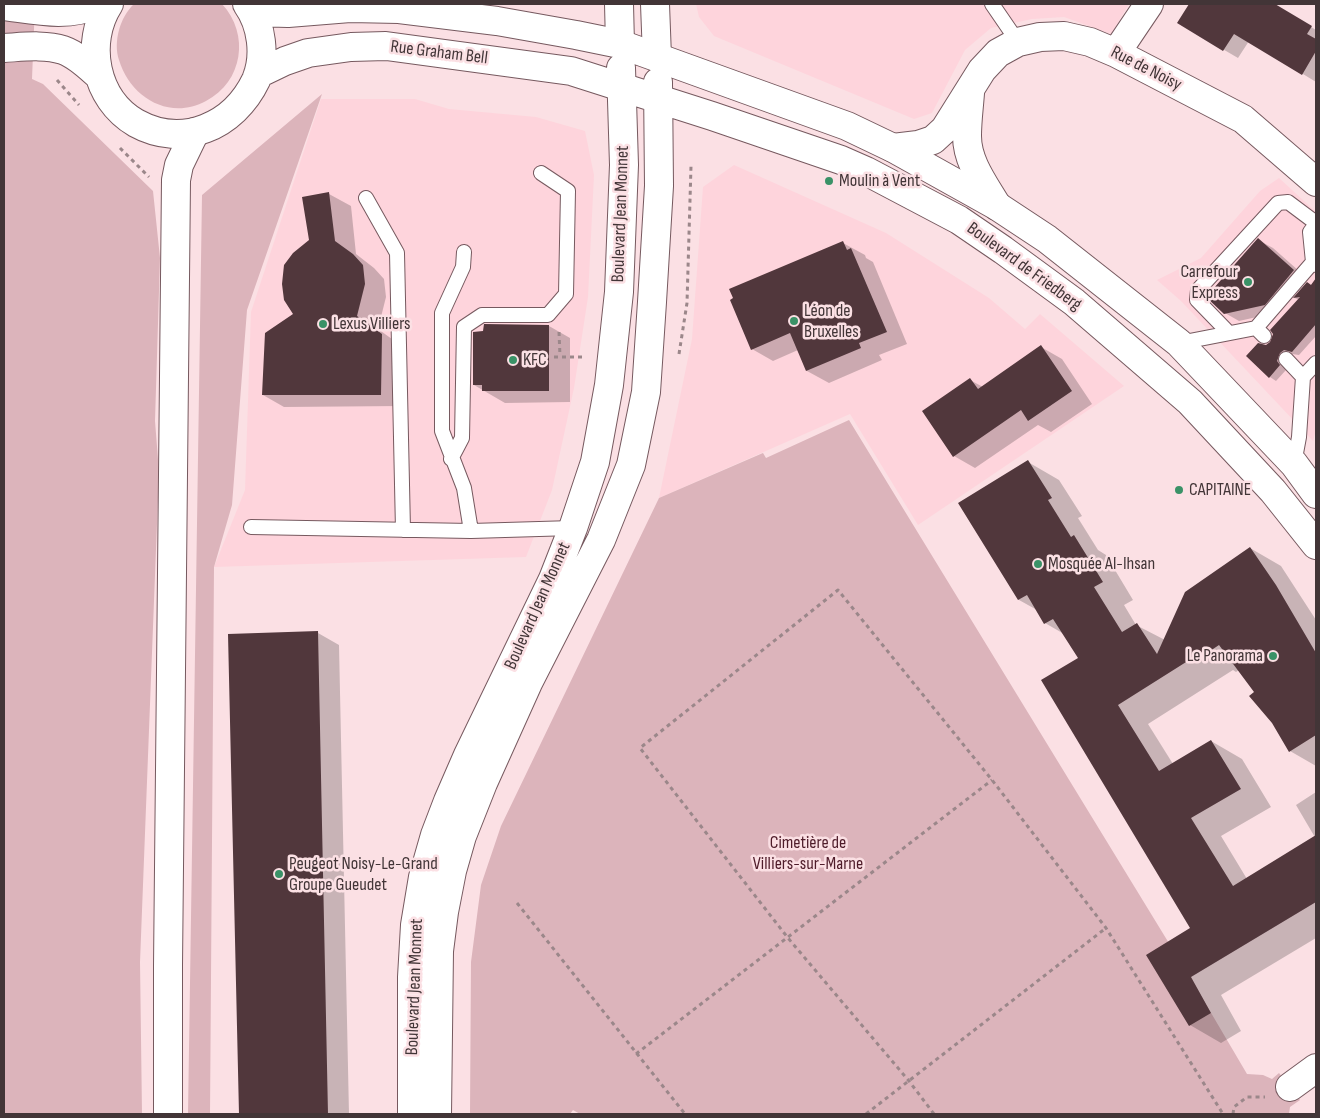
<!DOCTYPE html>
<meta charset="utf-8">
<style>
body{margin:0}
#map{position:relative;width:1320px;height:1118px;overflow:hidden;background:#fbe0e4;font-family:"Sofia Sans Condensed",sans-serif}
canvas{display:block}
.frame{position:absolute;inset:0;border:5px solid #423537;pointer-events:none}
</style>
<div id="map">
<canvas width="1320" height="1118"></canvas>
<div class="frame"></div>
</div>
<script>
const ctx = document.querySelector('canvas').getContext('2d');
ctx.lineJoin = 'round';
function paint(path, color) { ctx.fillStyle = color; ctx.fill(path, 'evenodd'); }
function stroke(path, color, width, dash) { ctx.strokeStyle = color; ctx.lineWidth = width; ctx.lineCap = dash ? 'butt' : 'round'; ctx.setLineDash(dash || []); ctx.stroke(path); }
function write(font, color, halo, rows, align = 'center') {
  ctx.font = font + ' "Sofia Sans Condensed",sans-serif'; ctx.lineWidth = 5; ctx.setLineDash([]); ctx.textBaseline = 'middle'; ctx.strokeStyle = halo; ctx.fillStyle = color; for (const [text, x, y, turn = 0] of rows) {
    ctx.save(); ctx.translate(x, y); ctx.rotate((+turn || 0) * Math.PI / 180); ctx.textAlign = isNaN(turn) ? turn : align; if (halo) ctx.strokeText(text, 0, 0); ctx.fillText(text, 0, 0); ctx.restore();
  }
}
paint(new Path2D(`
 M 696,4 L 1129,4 L 1111,34 L 1064,17 L 1032,19 L 991,28 L 965,50 L 932,113 L 914,119 L 714,36 L 699,17 Z
 M 321,99 L 415,99 L 449,109 L 536,117 L 585,131 L 594,175 L 588,297 L 574,388 L 552,490 L 526,557 L 214,567 L 245,490 L 251,312 Z
 M 734,165 L 886,233 L 989,298 L 1025,329 L 1040,314 L 1124,386 L 918,525 L 850,414 L 659,498 L 692,339 L 703,187 Z
 M 1279,178 L 1316,212 L 1316,430 L 1313,441 L 1181,301 L 1157,280 L 1201,258 L 1260,191 Z`), '#fed4dc');
paint(new Path2D(`
 M 4,4 L 35,4 L 32,79 L 43,84 L 153,191 L 160,258 L 155,421 L 159,472 L 140,962 L 142,1114 L 4,1114 Z
 M 134,4 L 222,4 C 250,34 243,82 206,101 C 169,121 130,97 119,60 C 113,42 120,17 134,4 Z
 M 322,94 L 247,310 L 232,505 L 214,567 L 210,1114 L 188,1114 L 202,195 Z
 M 849,420 L 1197,989 L 1247,1074 L 1263,1075 L 1272,1079 L 1279,1073 L 1300,1100 L 1290,1107 L 1289,1114 L 580,1114 L 573,1110 L 570,1114 L 470,1114 L 471,962 L 481,885 L 501,826 L 659,498 L 763,453 L 766,458 Z`), '#dcb4bb');
paint(new Path2D(`
 M 1190,4 L 1260,4 L 1289,22 L 1293,16 L 1316,30 L 1316,82 L 1249,41 L 1238,58 L 1178,23 Z
 M 329,194 L 351,206 L 356,254 L 374,268 L 384,279 L 386,297 L 378,329 L 403,347 L 402,406 L 284,407 L 263,395 L 294,314 L 311,241 L 303,198 Z
 M 1258,240 L 1273,248 L 1308,279 L 1279,312 L 1239,321 L 1225,313 Z
 M 843,243 L 865,255 L 866,258 L 873,262 L 907,344 L 879,355 L 882,360 L 829,383 L 807,371 L 798,350 L 773,361 L 752,349 Z
 M 1316,279 L 1316,336 L 1299,355 L 1292,354 L 1286,357 L 1284,365 L 1286,370 L 1276,381 L 1270,377 L 1266,346 L 1272,343 L 1299,300 L 1295,298 L 1308,283 L 1311,285 Z
 M 549,326 L 570,338 L 570,402 L 505,403 L 474,385 Z
 M 1041,347 L 1062,359 L 1092,404 L 1051,432 L 1038,425 L 975,468 L 954,456 L 970,380 L 983,387 Z
 M 1028,462 L 1059,480 L 1082,516 L 1078,518 L 1098,550 L 1106,555 L 1133,600 L 1124,605 L 1136,625 L 1165,640 L 1250,548 L 1281,566 L 1316,620 L 1316,766 L 1290,751 L 1255,692 L 1239,670 L 1236,672 L 1233,670 L 1148,724 L 1173,764 L 1211,741 L 1242,759 L 1271,807 L 1221,836 L 1247,879 L 1313,875 L 1316,880 L 1316,938 L 1221,995 L 1241,1031 L 1221,1043 L 1190,1025 L 1191,928 L 1080,659 L 1064,634 L 1045,623 L 1037,610 L 1019,600 L 959,503 Z
 M 318,633 L 339,645 L 349,1114 L 241,1114 L 229,635 Z
 M 1316,792 L 1316,839 L 1296,805 Z`), '#0003');
paint(new Path2D(`
 M 1189,4 L 1275,4 L 1312,26 L 1307,34 L 1316,39 L 1316,51 L 1302,75 L 1234,34 L 1223,51 L 1177,23 Z
 M 329,192 L 335,241 L 353,254 L 363,265 L 365,284 L 357,316 L 382,334 L 381,395 L 262,395 L 265,333 L 293,314 L 284,300 L 282,284 L 284,265 L 293,253 L 309,240 L 302,197 Z
 M 1258,238 L 1294,270 L 1265,305 L 1224,314 L 1206,297 Z
 M 843,241 L 847,250 L 851,248 L 887,332 L 859,343 L 861,348 L 806,371 L 790,333 L 751,350 L 730,300 L 733,298 L 729,289 Z
 M 1316,278 L 1316,324 L 1292,352 L 1284,350 L 1280,353 L 1277,361 L 1280,365 L 1269,378 L 1246,356 L 1258,343 L 1266,345 L 1270,342 L 1273,334 L 1270,330 L 1300,297 L 1293,298 L 1307,282 L 1311,285 Z
 M 484,324 L 549,325 L 549,391 L 482,391 L 482,385 L 473,385 L 473,332 L 483,331 Z
 M 1041,345 L 1072,391 L 1028,421 L 1021,410 L 953,457 L 922,411 L 970,378 L 978,389 Z
 M 1028,460 L 1052,498 L 1048,500 L 1071,537 L 1074,535 L 1103,582 L 1094,587 L 1122,632 L 1137,623 L 1157,654 L 1185,592 L 1250,547 L 1276,585 L 1316,653 L 1316,735 L 1289,752 L 1272,723 L 1249,696 L 1254,692 L 1219,645 L 1204,655 L 1202,652 L 1118,705 L 1159,771 L 1211,740 L 1241,789 L 1191,818 L 1233,886 L 1316,835 L 1316,902 L 1191,977 L 1211,1013 L 1189,1026 L 1146,955 L 1190,928 L 1041,680 L 1078,658 L 1053,619 L 1044,624 L 1027,595 L 1018,600 L 958,503 Z
 M 318,631 L 328,1114 L 239,1114 L 228,634 Z`), '#51373c');
const lane = new Path2D(`
 M 992,4 L 1018,42
 M 366,198 L 397,253 L 403,530
 M 1316,224 L 1310,232 L 1313,262 L 1316,265
 M 464,252 L 463,267 L 442,313 L 442,431 L 464,488 L 471,531
 M 1256,328 L 1313,262
 M 1229,333 L 1197,300 L 1198,290 L 1278,203 L 1288,202 L 1316,223
 M 1179,343 L 1256,328 L 1264,336
 M 1286,359 L 1303,377 L 1299,437 L 1294,464
 M 1303,377 L 1316,363
 M 451,459 L 462,438 L 464,327 L 482,315 L 548,315 L 566,294 L 568,191 L 541,173
 M 251,527 L 471,531 L 573,528`);
const street = new Path2D(`
 M 619,4 L 620,44
 M 655,4 L 657,57
 M 1116,53 L 1149,4
 M 970,93 C 969,107 967,121 967,136 C 967,162 984,184 997,206
 M 893,148 L 918,145 L 933,140 L 945,129 L 982,70 L 998,53 L 1018,42 L 1040,37 L 1064,36 L 1090,42 L 1116,53 L 1243,119 L 1316,182
 M 1290,1087 L 1316,1068`);
const secondary = new Path2D(`
 M 109,4 C 84,43 95,99 136,123 C 183,149 234,126 256,80 C 266,56 262,25 247,4
 M 4,6 C 35,10 68,18 98,4
 M 252,12 L 288,13 L 350,8 L 399,9 L 497,21 L 576,35 L 620,44 L 847,126 L 893,148 L 997,206 L 1047,239 L 1179,343 L 1294,464 L 1316,494
 M 4,48 C 22,47 45,44 63,50 C 77,55 88,66 98,75
 M 258,74 L 285,61 L 308,53 L 351,47 L 386,46 L 571,71 L 712,116 L 841,160 L 866,171 L 959,220 L 1003,250 L 1074,302 L 1190,402 L 1273,491 L 1316,545
 M 412,1114 L 412,977 L 415,925 L 423,877 L 435,835 L 448,801 L 468,755 L 553,579 L 573,528 L 595,462 L 609,385 L 619,292 L 624,165 L 621,68
 M 437,1114 L 439,951 L 444,912 L 452,871 L 462,836 L 483,783 L 528,683 L 601,540 L 631,465 L 646,392 L 652,302 L 659,186 L 658,82`);
const highway = new Path2D(`
 M 168,1114 L 168,965 L 176,180 L 179,165 L 195,132`);
stroke(lane, '#76595f', 16);
stroke(street, '#76595f', 30);
stroke(secondary, '#76595f', 30);
stroke(highway, '#76595f', 30);
stroke(new Path2D(`
 M 57,80 L 79,105
 M 120,148 L 149,177
 M 559,332 L 560,356
 M 679,354 L 687,303 L 691,166
 M 554,357 L 583,357
 M 517,903 L 685,1114
 M 636,1054 L 992,780
 M 866,1114 L 1106,928
 M 934,1114 L 909,1081 L 788,938 L 640,748 L 838,590 L 992,780 L 1106,928 L 1223,1114
 M 1233,1114 L 1234,1107 L 1247,1097 L 1265,1097`), '#9b878a', 3, [4, 4]);
stroke(lane, '#fff', 14);
stroke(street, '#fff', 28);
stroke(secondary, '#fff', 28);
stroke(highway, '#fff', 28);
for (const [x, y, r, color] of [
 [829,181,5,"#3a9267"],
 [1248,282,5,"#3a9267"],
 [794,321,5,"#3a9267"],
 [323,324,5,"#3a9267"],
 [513,360,5,"#3a9267"],
 [1179,490,5,"#3a9267"],
 [1038,564,5,"#3a9267"],
 [1273,656,5,"#3a9267"],
 [279,874,5,"#3a9267"]
]) { const dot = new Path2D(); dot.arc(x, y, r, 0, 2 * Math.PI); ctx.fillStyle = color; ctx.fill(dot); stroke(dot, '#fbe0e4', 2); }
write('18px', '#423537', '#fbe0e4', [
 ["Rue Graham Bell",439,53,7],
 ["Rue de Noisy",1146,69,27],
 ["Boulevard Jean Monnet",621,214,-88],
 ["Boulevard de Friedberg",1024,267,36],
 ["Boulevard Jean Monnet",538,606,-66],
 ["Boulevard Jean Monnet",415,987,-88]
]);
write('18px', '#423537', '#fbe0e4', [
 ["Moulin à Vent",839,181],
 ["Carrefour",1238,272,"right"],
 ["Express",1238,293,"right"],
 ["Léon de",804,311],
 ["Bruxelles",804,332],
 ["Lexus Villiers",333,324],
 ["KFC",523,360],
 ["CAPITAINE",1189,490],
 ["Mosquée Al-Ihsan",1048,564],
 ["Le Panorama",1263,656,"right"],
 ["Peugeot Noisy-Le-Grand",289,864],
 ["Groupe Gueudet",289,885]
], 'left');
write('18px', '#4f1c2a', '#fbe0e4', [
 ["Cimetière de",808,843],
 ["Villiers-sur-Marne",808,864]
]);
</script>
